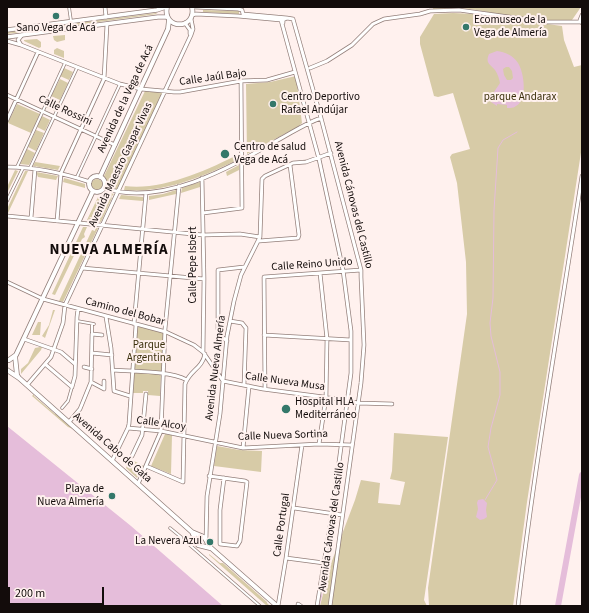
<!DOCTYPE html>
<meta charset="utf-8">
<style>
body{margin:0}
#map{position:relative;width:589px;height:613px;overflow:hidden;background:#fff1ee;font-family:"Source Sans 3",sans-serif}
canvas{display:block}
.frame{position:absolute;inset:0;border:8px solid #130c0b;pointer-events:none}
.scale{position:absolute;left:8px;top:587px;width:96px;height:18px;box-sizing:border-box;border:2px solid #130c0b;border-top:0;padding-left:5px;font-size:12px;line-height:14px;white-space:nowrap;color:#130c0b;-webkit-text-stroke:3px #fff1ee;paint-order:stroke}
</style>
<div id="map">
<canvas width="589" height="613"></canvas>
<div class="frame"></div>
<div class="scale">200 m</div>
</div>
<script>
const ctx = document.querySelector('canvas').getContext('2d');
ctx.lineJoin = 'round';
function paint(path, color) { ctx.fillStyle = color; ctx.fill(path, 'evenodd'); }
function stroke(path, color, width, dash) { ctx.strokeStyle = color; ctx.lineWidth = width; ctx.lineCap = dash ? 'butt' : 'round'; ctx.setLineDash(dash || []); ctx.stroke(path); }
function write(font, color, halo, rows, align = 'center') {
  ctx.font = font + ' "Source Sans 3",sans-serif'; ctx.lineWidth = 4; ctx.setLineDash([]); ctx.textBaseline = 'middle'; ctx.strokeStyle = halo; ctx.fillStyle = color; for (const [text, x, y, turn = 0] of rows) {
    ctx.save(); ctx.translate(x, y); ctx.rotate((+turn || 0) * Math.PI / 180); ctx.textAlign = isNaN(turn) ? turn : align; if (halo) ctx.strokeText(text, 0, 0); ctx.fillText(text, 0, 0); ctx.restore();
  }
}
paint(new Path2D(`
 M 433,7 L 581,7 L 572,20 C 538,24 504,14 470,9 C 458,8 445,9 433,9 Z
 M 203,10 L 239,11 L 239,14 L 203,12 Z
 M 156,13 L 157,14 L 55,28 L 54,26 Z
 M 453,13 L 474,14 L 562,26 L 564,40 L 574,67 L 582,65 L 582,146 L 527,502 L 513,606 L 429,606 L 428,588 L 467,314 L 466,262 L 457,183 L 450,157 L 452,154 L 470,149 L 453,93 L 438,97 L 434,96 L 420,44 L 420,37 L 434,14 Z
 M 51,26 L 52,28 L 7,34 L 7,32 Z
 M 65,35 L 65,40 L 57,42 L 54,40 L 53,36 Z
 M 37,39 L 41,42 L 41,47 L 39,48 L 24,41 L 24,40 Z
 M 57,48 L 64,51 L 64,58 L 54,54 L 54,50 Z
 M 64,68 L 73,72 L 69,80 L 60,76 Z
 M 296,76 L 302,123 L 294,131 L 290,131 L 247,154 L 246,84 L 270,82 Z
 M 60,79 L 68,83 L 60,100 L 51,96 Z
 M 145,91 L 162,92 L 162,95 L 117,189 L 107,187 L 104,176 Z
 M 51,98 L 59,102 L 55,111 L 46,107 Z
 M 17,104 L 40,114 L 31,133 L 8,123 Z
 M 42,116 L 50,120 L 45,131 L 37,127 Z
 M 36,130 L 44,133 L 36,151 L 28,147 Z
 M 27,149 L 35,153 L 29,165 L 20,164 Z
 M 239,154 L 239,159 C 205,176 162,194 124,190 L 125,186 C 161,191 208,170 239,154 Z
 M 35,162 L 60,166 L 58,170 L 33,166 Z
 M 239,165 L 239,170 L 227,176 L 226,172 Z
 M 15,170 L 18,171 L 7,193 L 7,187 Z
 M 25,171 L 28,171 L 8,213 L 7,212 L 7,209 Z
 M 36,172 L 58,176 L 56,180 L 38,177 Z
 M 64,178 L 85,184 L 85,188 L 63,182 Z
 M91 185a6 6 0 1 1 12 0a6 6 0 1 1-12 0Z
 M 200,182 L 200,187 L 181,193 L 182,188 Z
 M 176,190 L 176,194 L 149,200 L 149,196 L 163,194 Z
 M 111,193 L 114,194 L 111,197 L 112,198 L 101,222 L 97,221 Z
 M 102,195 L 97,206 L 99,210 L 95,211 L 92,218 L 91,217 L 89,218 L 92,218 L 90,221 L 87,220 L 98,197 Z
 M 121,195 L 143,197 L 143,201 L 119,199 Z
 M 83,227 L 87,227 L 84,234 L 85,237 L 82,239 L 55,295 L 52,294 Z
 M 94,228 L 98,228 L 63,302 L 59,301 L 92,230 L 95,231 L 95,229 L 93,229 Z
 M 53,310 L 55,310 L 45,338 L 42,336 L 49,325 Z
 M 38,322 L 41,322 L 40,335 L 32,335 Z
 M 137,326 L 164,333 L 162,372 L 161,372 L 160,396 L 148,395 L 148,391 L 143,391 L 143,393 L 133,393 Z
 M 40,347 L 42,347 L 41,350 L 21,374 L 21,369 L 28,363 L 35,348 Z
 M 34,394 L 34,396 L 55,414 L 56,414 L 73,429 L 68,427 L 32,396 Z
 M 394,433 L 448,437 L 424,600 L 427,606 L 320,606 L 330,566 L 355,500 L 361,480 L 380,483 L 378,503 L 400,505 L 405,482 L 390,479 L 392,471 Z
 M 165,434 L 172,435 L 171,474 L 151,466 Z
 M 217,446 L 239,450 L 262,451 L 261,472 L 214,466 Z
 M 132,460 L 144,466 L 137,478 L 126,468 L 128,462 L 131,463 Z
 M 209,554 L 220,563 L 223,563 L 267,602 L 267,603 L 270,606 L 267,606 L 209,555 Z`), '#d7cba7');
paint(new Path2D(`
 M 497,51 C 505,52 513,55 518,63 C 524,72 528,100 516,106 C 514,108 510,108 507,108 L 507,105 L 497,104 L 497,106 L 491,102 L 492,95 L 500,83 C 499,79 498,74 495,70 C 490,64 485,63 489,54 ZM 506,67 L 509,67 L 512,71 L 513,78 L 511,80 L 507,80 L 504,75 L 503,69 Z
 M 7,426 L 131,526 L 223,606 L 7,606 Z
 M 483,499 L 487,503 L 486,510 L 487,517 L 484,519 L 480,520 L 476,517 L 478,509 L 477,503 L 478,500 Z`), '#e5bdda');
stroke(new Path2D(`
 M 485,500 L 497,480 L 488,447 L 491,428 L 500,395 L 500,372 L 491,336 L 490,323 L 493,298 L 494,210 L 498,148 L 503,140 L 517,132
 M 319,606 L 322,594`), '#e5bdda', 1);
stroke(new Path2D(`
 M 558,606 L 582,475`), '#e5bdda', 6);
const pedestrian = new Path2D(`
 M 69,7 L 71,21
 M 17,167 L 65,63
 M 30,168 L 77,68
 M 77,177 L 120,84
 M 7,201 L 23,168
 M 77,321 L 94,324
 M 92,334 L 92,324
 M 62,408 L 68,401 L 72,387
 M 170,528 L 181,537 L 181,541 L 184,540 L 260,606`);
const minor = new Path2D(`
 M 105,7 L 106,17
 M 195,7 L 238,9 L 242,10 L 243,14 L 287,18
 M 192,15 L 196,14 L 238,16 L 281,20 L 319,159 L 343,270 L 351,331 L 351,373 L 332,514 L 317,606
 M 582,15 L 580,20 L 582,23
 M 185,23 L 190,30 L 190,34
 M 283,23 L 283,20 L 287,18 L 293,19 L 321,118 L 361,270 L 361,277 L 364,345 L 361,383 L 330,606
 M 7,41 L 21,45 L 120,84 L 141,89 L 174,92 L 180,92 L 241,81 L 267,80 L 295,72
 M 21,45 L 18,40 L 22,35
 M 310,68 L 327,61 L 352,45 L 373,24 L 384,19 L 420,14 L 430,11 L 459,10 L 545,22 L 581,22
 M 7,95 L 115,145
 M 7,120 L 38,52
 M 7,167 C 36,167 63,173 90,182
 M 202,178 L 204,279 L 203,352
 M 104,188 C 162,207 229,168 278,140 C 293,132 306,123 321,118
 M 203,213 L 242,208 L 241,81
 M 7,216 L 203,235 L 240,234 L 260,237
 M 31,218 L 35,169
 M 57,221 L 61,173 L 104,79 L 107,24
 M 259,241 L 298,238 L 299,235 L 290,165
 M 82,268 L 204,279
 M 7,282 L 43,299 L 166,332 L 194,345 L 203,352 L 223,381 L 263,389 L 331,398 L 358,403 L 392,404
 M 106,317 L 111,348 L 114,391 L 130,396
 M 230,321 L 242,323 L 246,328 L 244,385
 M 134,324 L 146,193
 M 264,335 L 351,340
 M 24,339 L 61,352 L 75,364
 M 227,341 L 222,337 L 218,329 L 218,270 L 244,267
 M 92,353 L 112,355
 M 45,364 L 72,387 L 75,376 L 77,317 L 78,309
 M 84,367 L 92,369
 M 113,370 C 135,372 167,370 187,380
 M 91,382 L 104,389 L 104,381
 M 27,385 L 51,357 L 63,323 L 65,305 L 191,35 L 193,29 L 191,19
 M 265,389 L 264,277 L 361,270
 M 69,422 L 80,409 L 91,382 L 92,334 L 102,335
 M 128,428 L 161,431 L 243,448 L 319,444 L 352,445
 M 319,444 L 326,397 L 327,339 L 320,273
 M 243,448 L 249,386
 M 132,456 L 142,435 L 146,394
 M 112,461 L 128,428 L 129,424 L 136,325
 M 146,466 L 183,482 L 185,384 C 190,370 202,369 205,354
 M 209,476 L 245,481 L 247,482 L 240,541 L 237,546 L 220,544 L 220,510 L 224,478
 M 138,484 L 161,431 L 165,329 L 179,186
 M 294,508 L 342,515
 M 206,540 L 207,496 L 220,414 L 227,336 L 234,301 L 241,275 L 260,237 L 262,179 L 265,176 L 293,163 L 306,162 L 331,153
 M 286,558 L 324,563
 M 298,604 L 301,606
 M 278,606 L 286,558 L 302,445
 M 518,606 C 535,462 560,319 582,176`);
const tertiary = new Path2D(`
 M 7,30 L 157,10 L 166,7
 M 7,37 L 158,17 L 167,17`);
const secondary = new Path2D(`
 M 167,7 C 162,30 197,30 192,7
 M89 184a8 8 0 1 1 16 0a8 8 0 1 1-16 0Z
 M 100,177 L 168,29 L 169,20
 M 15,356 L 17,375 L 19,378
 M 9,360 L 16,355 L 93,191
 M 7,370 L 19,378 L 192,532 L 204,537 L 211,548 L 277,606
 M 192,532 L 198,545 L 210,548`);
stroke(pedestrian, '#937f7a', 3.5);
stroke(minor, '#937f7a', 4.5);
stroke(tertiary, '#937f7a', 5);
stroke(secondary, '#937f7a', 5.5);
stroke(pedestrian, '#fff', 2);
stroke(minor, '#fff', 3);
stroke(tertiary, '#fff', 3.5);
stroke(secondary, '#fff', 4);
for (const [x, y, r, color] of [
 [56,16,4,"#34786a"],
 [466,27,4,"#34786a"],
 [273,104,4,"#34786a"],
 [225,154,5,"#34786a"],
 [286,409,5,"#34786a"],
 [112,496,4,"#34786a"],
 [210,542,4,"#34786a"]
]) { const dot = new Path2D(); dot.arc(x, y, r, 0, 2 * Math.PI); ctx.fillStyle = color; ctx.fill(dot); stroke(dot, '#fff1ee', 1.5); }
write('11px', '#130c0b', '#fff1ee', [
 ["Ecomuseo de la",474,21],
 ["Vega de Almería",474,34],
 ["Sano Vega de Acá",56,29,"center"],
 ["Centro Deportivo",281,98],
 ["Rafael Andújar",281,111],
 ["Centro de salud",234,148],
 ["Vega de Acá",234,161],
 ["Hospital HLA",295,403],
 ["Mediterráneo",295,416],
 ["Playa de",104,490,"right"],
 ["Nueva Almería",104,503,"right"],
 ["La Nevera Azul",202,542,"right"]
], 'left');
write('11px', '#130c0b', '#fff1ee', [
 ["Calle Jaúl Bajo",213,78,-8],
 ["Avenida de la Vega de Acá",126,99,-65],
 ["Calle Rossini",65,111,25],
 ["Avenida Maestro Gaspar Vivas",121,165,-65],
 ["Avenida Cánovas del Castillo",353,205,76],
 ["Calle Pepe Isbert",194,265,-90],
 ["Calle Reino Unido",312,265,-4],
 ["Camino del Bobar",125,312,15],
 ["Avenida Nueva Almería",216,368,-83],
 ["Calle Nueva Musa",285,382,8],
 ["Calle Alcoy",161,424,8],
 ["Calle Nueva Sortina",283,436,-2],
 ["Avenida Cabo de Gata",112,448,41],
 ["Calle Portugal",282,525,-82],
 ["Avenida Cánovas del Castillo",332,527,-82]
]);
write('11px', '#3b300c', '#fff1ee', [
 ["parque Andarax",520,98],
 ["Parque",149,346],
 ["Argentina",149,359]
]);
ctx.letterSpacing = '1px';
write('bold 15px', '#130c0b', '#fff1ee', [
 ["NUEVA ALMERÍA",109,251]
]);
ctx.letterSpacing = '0px';
</script>
